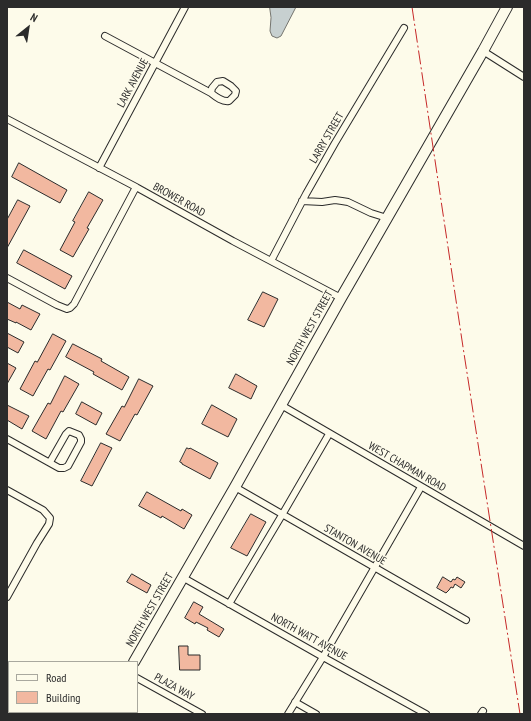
<!DOCTYPE html>
<style>
body{margin:0}
#map{position:relative;width:531px;height:721px;overflow:hidden;background:#fdfbea;font-family:"PT Sans Narrow",sans-serif}
canvas{display:block}
.frame{position:absolute;inset:0;border:8px solid #2b2b2b;pointer-events:none}
.legend{position:absolute;left:8px;top:661px;width:130px;height:52px;box-sizing:border-box;background:#fdfbea;border:1px solid #a9a89e;margin:0;padding:5px 7px;list-style:none;font-size:12px;color:#2b2b2b}
.legend li{display:flex;align-items:center;gap:8px;height:20px}
.legend b{width:20px;border:1px solid #a9a89e}
.north{position:absolute;left:8px;top:8px;width:40px;height:40px;-webkit-text-stroke:3px #fdfbea;paint-order:stroke;rotate:30deg;font-size:11px;font-weight:700;line-height:16px;text-align:center;color:#2b2b2b}
.north::after{content:'';display:block;margin:auto;width:14px;height:18px;background:#2b2b2b;clip-path:polygon(50% 0,100% 100%,50% 72%,0 100%)}
</style>
<div id="map">
<canvas width="531" height="721"></canvas>
<div class="frame"></div>
<ul class="legend">
<li><b style="height:5px;background:#fdfbea"></b>Road</li>
<li><b style="height:11px;background:#f2b8a0"></b>Building</li>
</ul>
<div class="north">N</div>
</div>
<script>
const ctx = document.querySelector('canvas').getContext('2d');
ctx.lineJoin = 'round';
function paint(path, color) { ctx.fillStyle = color; ctx.fill(path, 'evenodd'); }
function stroke(path, color, width, dash) { ctx.strokeStyle = color; ctx.lineWidth = width; ctx.lineCap = dash ? 'butt' : 'round'; ctx.setLineDash(dash || []); ctx.stroke(path); }
function write(font, color, halo, rows, align = 'center') {
  ctx.font = font + ' "PT Sans Narrow",sans-serif'; ctx.lineWidth = 3; ctx.setLineDash([]); ctx.textBaseline = 'middle'; ctx.strokeStyle = halo; ctx.fillStyle = color; for (const [text, x, y, turn = 0] of rows) {
    ctx.save(); ctx.translate(x, y); ctx.rotate((+turn || 0) * Math.PI / 180); ctx.textAlign = isNaN(turn) ? turn : align; if (halo) ctx.strokeText(text, 0, 0); ctx.fillText(text, 0, 0); ctx.restore();
  }
}
const water = new Path2D(`
 M 270,7 L 296,7 L 281,36 L 277,38 L 272,36 L 270,31 L 271,18 Z`);
paint(water, '#c7d0d0');
stroke(water, '#74746e', 1);
const building = new Path2D(`
 M 19,163 L 67,190 L 60,203 L 12,177 Z
 M 89,192 L 103,200 L 87,228 L 89,229 L 73,257 L 60,250 L 75,222 L 73,221 Z
 M 18,200 L 30,206 L 7,248 L 7,220 Z
 M 24,250 L 72,276 L 65,289 L 17,263 Z
 M 263,292 L 278,299 L 264,327 L 248,320 Z
 M 7,302 L 20,309 L 22,305 L 40,314 L 31,330 L 16,322 L 16,323 L 7,319 Z
 M 7,333 L 24,342 L 18,353 L 7,347 Z
 M 53,334 L 66,341 L 50,370 L 48,369 L 33,396 L 20,389 L 35,361 L 37,362 Z
 M 73,344 L 102,359 L 101,361 L 129,377 L 122,390 L 93,374 L 94,372 L 66,357 Z
 M 7,363 L 16,368 L 7,384 Z
 M 236,374 L 257,386 L 251,399 L 229,388 Z
 M 65,376 L 79,384 L 63,412 L 61,411 L 46,439 L 32,431 L 48,403 L 50,404 Z
 M 139,379 L 153,386 L 137,415 L 135,414 L 120,441 L 106,434 L 122,406 L 124,407 Z
 M 82,402 L 102,413 L 96,425 L 76,414 Z
 M 7,405 L 29,416 L 22,429 L 7,420 Z
 M 212,405 L 237,419 L 228,437 L 202,424 Z
 M 101,443 L 112,448 L 92,486 L 81,481 Z
 M 187,448 L 189,449 L 190,448 L 218,463 L 210,479 L 182,464 L 182,463 L 180,462 Z
 M 147,492 L 181,511 L 182,509 L 192,515 L 184,529 L 162,516 L 161,518 L 139,506 Z
 M 251,514 L 266,522 L 247,556 L 231,548 Z
 M 132,574 L 151,585 L 147,593 L 127,582 Z
 M 443,577 L 451,582 L 453,579 L 455,580 L 457,577 L 465,582 L 461,588 L 455,584 L 453,588 L 451,587 L 449,590 L 446,593 L 437,588 Z
 M 194,602 L 203,607 L 199,614 L 224,629 L 219,637 L 207,630 L 208,628 L 196,622 L 195,624 L 185,618 Z
 M 179,646 L 188,646 L 188,655 L 200,655 L 200,670 L 180,670 Z`);
paint(building, '#f2b8a0');
stroke(building, '#2b2b2b', 1);
const street = new Path2D(`
 M 105,36 L 211,93
 M 483,51 L 524,77
 M 223,81 L 231,86 L 236,91 L 235,95 L 229,101 C 222,102 216,97 211,93 L 212,88 L 217,82 Z
 M 7,119 L 136,187 L 233,241 L 341,298
 M 99,168 L 185,7
 M 302,201 L 322,202 L 335,200 L 342,201 L 348,202 L 371,213 L 387,218
 M 271,261 L 306,194 L 335,143 L 404,28
 M 7,278 L 57,305 L 67,309 L 70,308 L 74,304 L 136,187
 M 281,405 L 524,546
 M 7,439 L 59,468 L 64,468 L 68,466 L 81,442 L 81,439 L 79,435 L 69,431 L 66,434 L 50,462
 M 235,487 L 466,620
 M 7,490 L 43,510 L 50,518 L 49,524 L 37,543 L 7,597
 M 182,577 L 323,657 L 426,714
 M 229,604 L 282,515 L 329,434
 M 137,678 L 202,714
 M 295,702 L 316,714
 M 288,714 L 323,657 L 421,487
 M 481,714 L 483,711`);
const primary = new Path2D(`
 M 134,662 L 235,487 L 341,298 L 483,51 L 507,7
 M 105,714 L 106,712`);
stroke(street, '#2b2b2b', 8);
stroke(primary, '#2b2b2b', 12);
stroke(street, '#fdfbea', 6);
stroke(primary, '#fdfbea', 10);
stroke(new Path2D(`
 M 412,7 L 463,347 L 520,714`), '#c62828', 1, [14, 3, 2, 3]);
write('11px', '#2b2b2b', '#fdfbea', [
 ["LARK AVENUE",133,83,-62],
 ["LARRY STREET",327,138,-60],
 ["BROWER ROAD",179,200,29],
 ["NORTH WEST STREET",310,328,-61],
 ["WEST CHAPMAN ROAD",407,467,30],
 ["STANTON AVENUE",355,545,30],
 ["NORTH WEST STREET",150,610,-60],
 ["NORTH WATT AVENUE",309,637,29],
 ["PLAZA WAY",174,687,29]
]);
</script>
